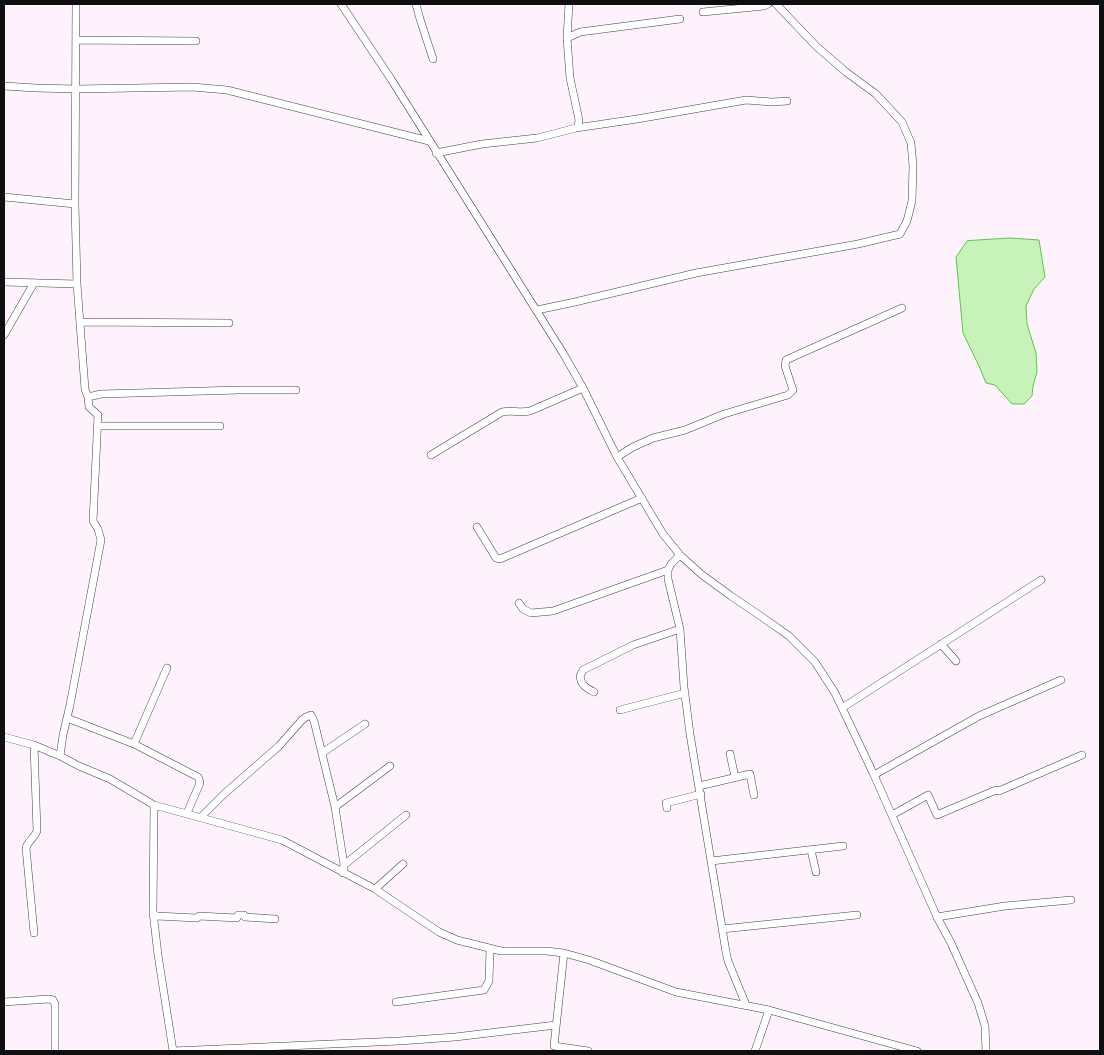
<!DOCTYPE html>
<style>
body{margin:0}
#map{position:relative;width:1104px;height:1055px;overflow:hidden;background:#fef2fc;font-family:Georgia,serif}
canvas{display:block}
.frame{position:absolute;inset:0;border:5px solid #0f0f0f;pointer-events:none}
</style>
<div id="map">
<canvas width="1104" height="1055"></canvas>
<div class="frame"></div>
</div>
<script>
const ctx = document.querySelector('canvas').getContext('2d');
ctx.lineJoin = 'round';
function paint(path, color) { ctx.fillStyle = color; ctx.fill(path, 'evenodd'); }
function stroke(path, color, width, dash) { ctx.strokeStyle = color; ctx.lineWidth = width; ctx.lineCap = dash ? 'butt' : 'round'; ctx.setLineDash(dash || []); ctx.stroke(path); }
const water = new Path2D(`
 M 1010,238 L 1039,240 L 1045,277 L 1034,289 L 1026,306 L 1027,324 L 1036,353 L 1037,372 L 1033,386 L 1032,396 L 1024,404 L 1012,404 L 995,385 L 986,383 L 979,366 L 963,333 L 956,257 L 967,241 Z`);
paint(water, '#c7f3ba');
stroke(water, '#5fc545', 1);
const minor = new Path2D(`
 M 76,4 L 75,204 L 77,284 L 85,389 L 88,397 L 101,394 L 239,390 L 296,390
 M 341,4 L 391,79 L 563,353 L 583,388 L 617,457 L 663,534 L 680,555 L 701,574 L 731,596 L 762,617 L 789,636 L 815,662 L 835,693 L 874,775 L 937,917 L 951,943 L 978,1003 L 985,1026 L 986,1051
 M 416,4 L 420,19 L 433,59
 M 703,12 L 764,6 L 768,4
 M 567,38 L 580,32 L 680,19
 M 76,40 L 196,41
 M 4,86 L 36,88 L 76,89 L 192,87 L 227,90 L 429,141
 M 576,128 L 637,119 L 746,100 L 772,102 L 787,101
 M 436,153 L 482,144 L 537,138 L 576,128 L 578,126 L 579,120 L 570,78 L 567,38 L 569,4
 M 4,197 L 75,204
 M 4,282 L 77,284
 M 537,310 L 575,302 L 696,273 L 858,244 L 900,234 L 907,221 L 912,201 L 913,166 L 911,143 L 902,122 L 876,94 L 846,72 L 816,46 L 776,4
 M 80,322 L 229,323
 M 4,335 L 34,283
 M 98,426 L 220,426
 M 431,455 L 502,412 C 511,410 520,413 530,411 L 583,388
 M 617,457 L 633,447 L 653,438 L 685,430 L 724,414 L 788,395 L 793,390 L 785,366 L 786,360 L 902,308
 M 477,527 L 496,558 L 500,559 L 642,498
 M 680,555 L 671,564 L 668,570 L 668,579 L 680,629 L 684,687 L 690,734 L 726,952 L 728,961 L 746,1005
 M 519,603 L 523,609 L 531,613 L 553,611 L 668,570
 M 941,644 L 956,661
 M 594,692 C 586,688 581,685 580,676 L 583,670 L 633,645 L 680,629
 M 842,708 L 1041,580
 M 620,710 L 685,693
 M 67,718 L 134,744 L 198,777 L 199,779 L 200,783 L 187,813
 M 4,737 L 34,745 L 60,756 L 79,766 L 110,779 L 154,805 L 282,840 L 375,889 L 439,932 L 457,940 L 501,951 L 546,951 L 564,953 L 589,960 L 676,992 L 769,1010 L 917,1051
 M 134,744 L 167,668
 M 34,745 L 37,831 C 34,839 28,840 26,848 L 34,933
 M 322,753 L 365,724
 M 730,754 L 735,777
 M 60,756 L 63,735 L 70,705 L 101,540 L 98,529 L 93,521 L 98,415 L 89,407 L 88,397
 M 874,775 L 979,716 L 1061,680
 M 699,786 L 750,774 L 754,795
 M 154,805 L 153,912 L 158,955 L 173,1051
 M 335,807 L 390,766
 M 667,808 L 666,803 L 701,794
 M 892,815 L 928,795 L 937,815 L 996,790 L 999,791 L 1082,755
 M 201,817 L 223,795 L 279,746 L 302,720 L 306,717 L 311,715 L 314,721 L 335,807 L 344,865 L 343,873
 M 811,850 L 816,872
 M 711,861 L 843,846
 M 344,865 L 406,815
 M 375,889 L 403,864
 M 153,914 L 157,916 L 197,918 L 199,916 L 237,918 L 238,915 L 244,915 L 245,917 L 275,919
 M 937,917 L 1005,906 L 1071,900
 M 722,929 L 857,915
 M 564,953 L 554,1046 L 588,1051
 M 4,1002 L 49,999 L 53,1000 L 55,1004 L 55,1051
 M 396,1002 L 484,990 L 489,981 L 490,949
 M 173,1051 L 399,1041 L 455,1037 L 556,1025
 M 755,1051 L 769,1010`);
stroke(minor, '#424242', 8);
stroke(minor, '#fff', 7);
</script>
